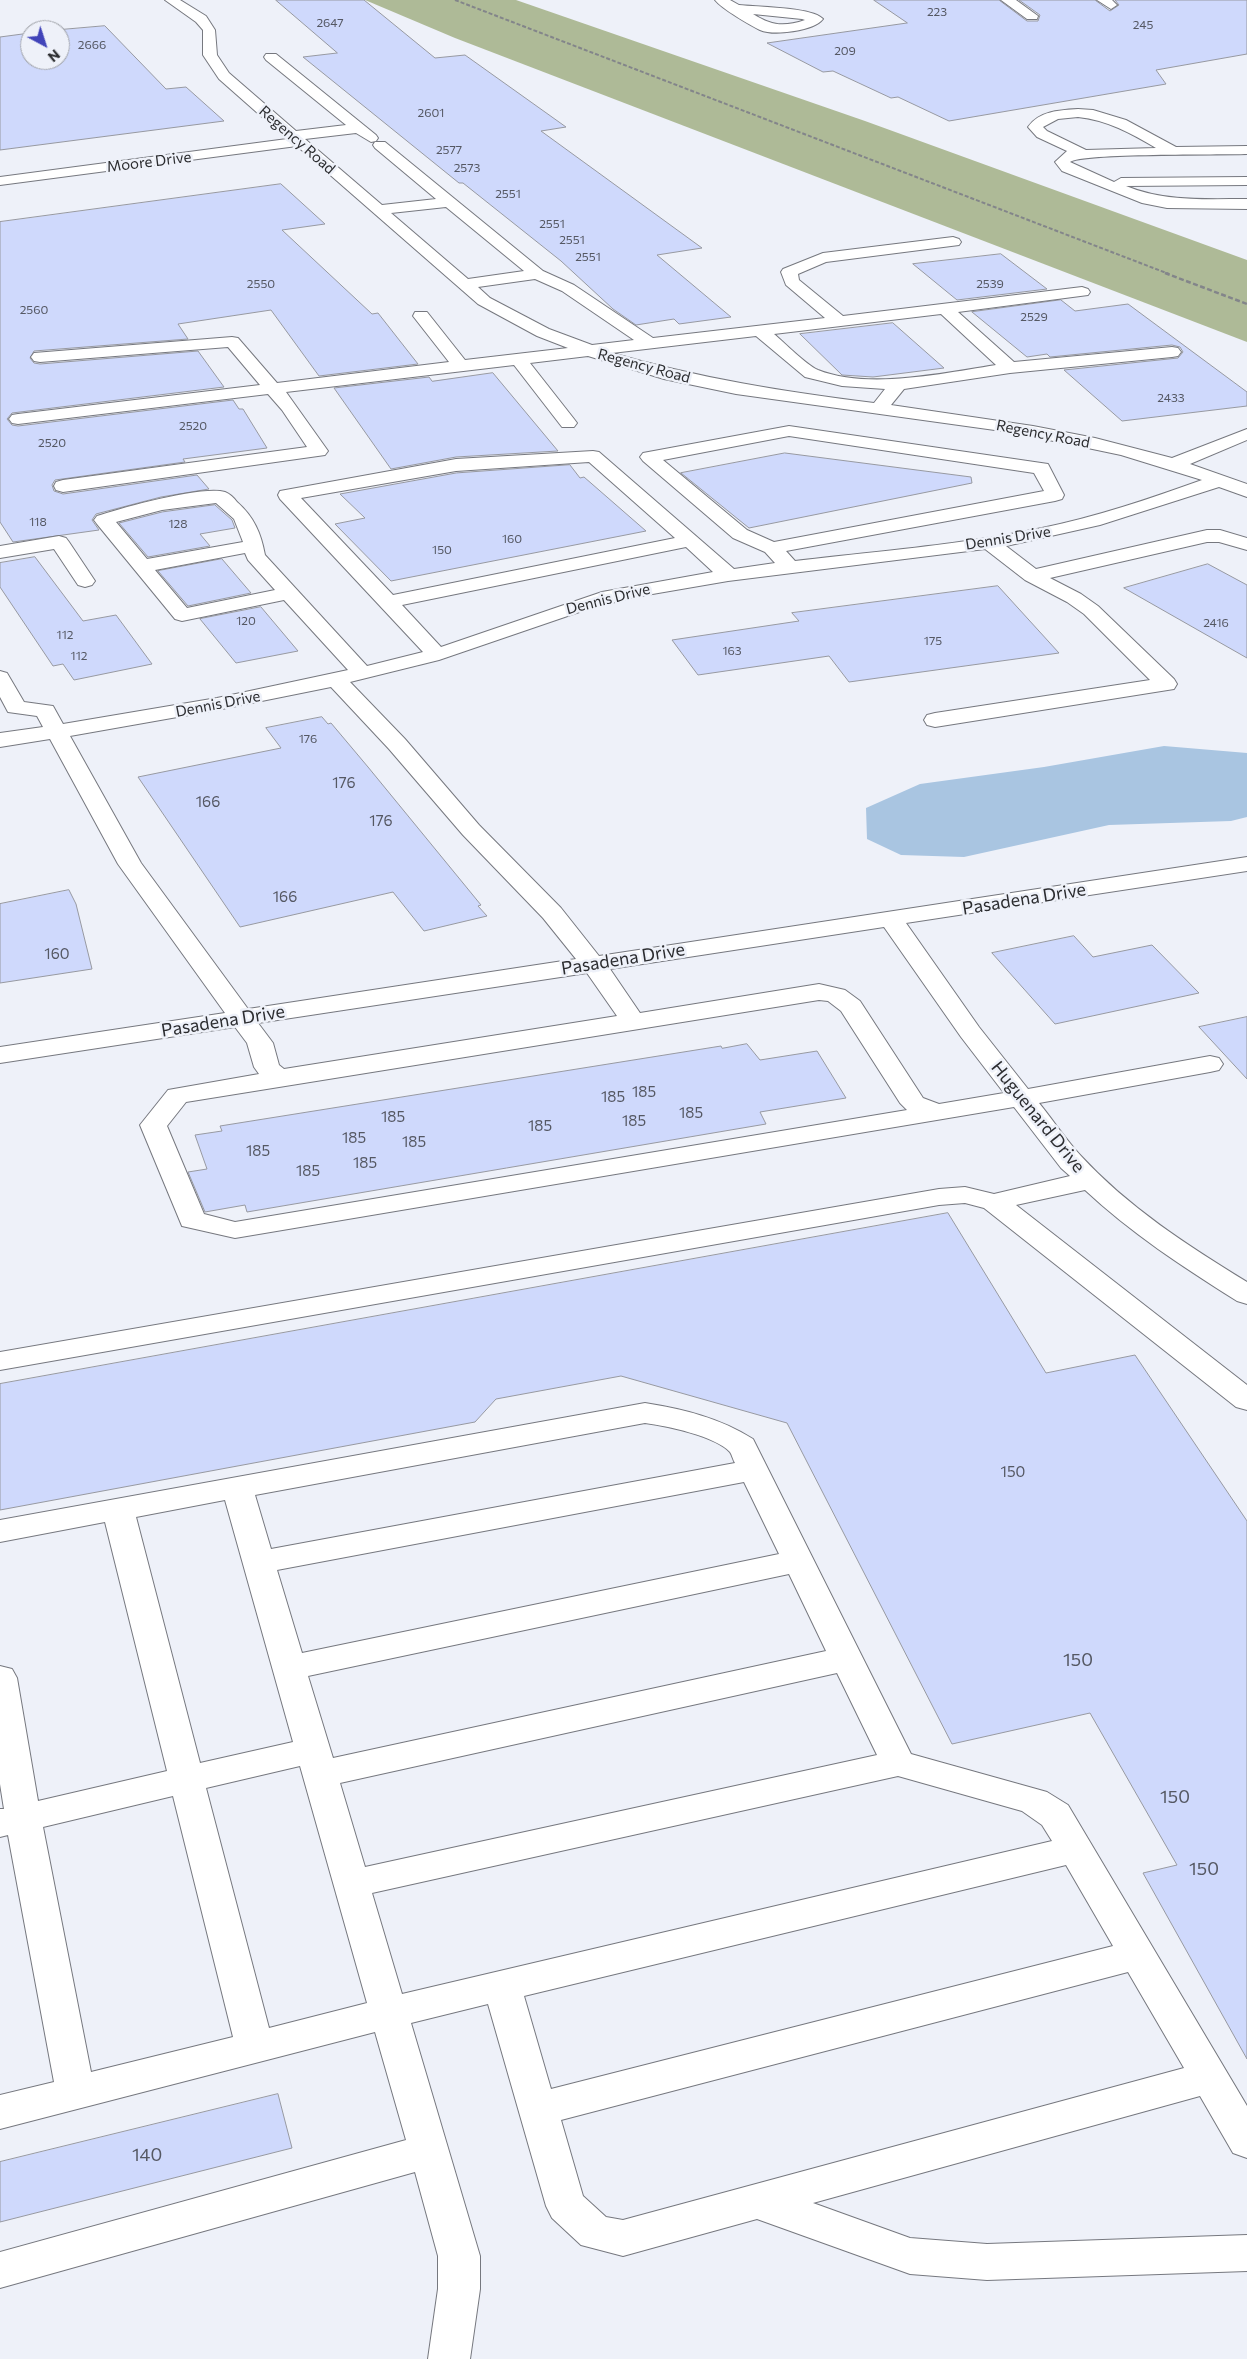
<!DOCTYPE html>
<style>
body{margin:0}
#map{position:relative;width:1247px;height:2359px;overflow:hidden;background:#eef1f9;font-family:Commissioner,sans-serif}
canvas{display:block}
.north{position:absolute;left:20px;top:20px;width:50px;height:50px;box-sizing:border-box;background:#eef1f9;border:1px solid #a0a3a9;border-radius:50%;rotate:140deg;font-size:14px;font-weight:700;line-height:20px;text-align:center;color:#2c2d30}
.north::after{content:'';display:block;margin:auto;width:18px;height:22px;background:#4144b9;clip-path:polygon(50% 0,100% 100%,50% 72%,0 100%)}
</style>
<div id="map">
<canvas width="1247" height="2359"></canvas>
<div class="north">N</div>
</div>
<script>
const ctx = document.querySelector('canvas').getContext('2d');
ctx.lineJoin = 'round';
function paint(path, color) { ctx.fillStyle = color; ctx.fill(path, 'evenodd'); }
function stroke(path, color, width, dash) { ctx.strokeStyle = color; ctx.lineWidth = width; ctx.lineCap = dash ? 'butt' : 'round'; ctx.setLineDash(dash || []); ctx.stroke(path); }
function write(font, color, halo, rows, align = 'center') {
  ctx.font = font + ' Commissioner,sans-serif'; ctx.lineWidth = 5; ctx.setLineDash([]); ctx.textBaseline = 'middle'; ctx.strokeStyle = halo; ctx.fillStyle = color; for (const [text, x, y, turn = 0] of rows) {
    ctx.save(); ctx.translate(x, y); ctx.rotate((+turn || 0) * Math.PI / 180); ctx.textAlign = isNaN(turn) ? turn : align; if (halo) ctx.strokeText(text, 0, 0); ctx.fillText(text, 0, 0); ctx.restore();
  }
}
paint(new Path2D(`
 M 365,0 L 516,0 L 865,121 L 1247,260 L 1247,342 L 455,38 Z`), '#aeba97');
paint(new Path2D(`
 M 1164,746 L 1247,753 L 1247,817 L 1231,821 L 1109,825 L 964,857 L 901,855 L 867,839 L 866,808 L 920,784 L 1044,767 Z`), '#a9c5e1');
const building = new Path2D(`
 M 276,0 L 364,0 L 435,58 L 465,55 L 566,127 L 541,131 L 702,248 L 657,255 L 731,317 L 679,324 L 674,319 L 636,325 L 613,309 L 561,261 L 463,183 L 459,183 L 303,57 L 337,53 Z
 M 874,0 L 999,0 L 1027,21 L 1038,21 L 1040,15 L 1019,0 L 1095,0 L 1110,11 L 1119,5 L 1115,0 L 1247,0 L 1247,54 L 1156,70 L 1166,84 L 949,121 L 898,97 L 891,98 L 833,71 L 823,72 L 767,43 L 907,23 Z
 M 105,26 L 166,89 L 186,87 L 224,121 L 0,150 L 0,37 L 30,33 L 30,60 L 60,60 L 60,30 Z
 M 281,184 L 325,224 L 282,230 L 372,314 L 378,313 L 418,364 L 319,376 L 271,310 L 178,324 L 188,339 L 34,351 L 30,358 L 34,363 L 40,364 L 198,351 L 224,387 L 12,413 L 7,419 L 12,425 L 18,426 L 233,400 L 239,409 L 243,409 L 267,448 L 183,459 L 185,462 L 55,480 L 52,485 L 54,491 L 63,494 L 197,475 L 209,489 L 161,497 L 96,514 L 92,520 L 99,530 L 13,542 L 0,522 L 0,222 Z
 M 1001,254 L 1047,289 L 957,300 L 913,264 Z
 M 1061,300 L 1075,311 L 1128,304 L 1247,392 L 1247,406 L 1122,421 L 1064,370 L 1178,358 L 1183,352 L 1180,347 L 1172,345 L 1050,357 L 1047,354 L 1027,357 L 972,312 Z
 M 893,323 L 944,368 L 873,377 L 842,375 L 800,334 Z
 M 493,373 L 558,451 L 456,457 L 391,469 L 334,388 L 429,377 L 432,381 Z
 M 785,453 L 971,477 L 972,483 L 749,528 L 681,473 Z
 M 570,465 L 580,478 L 584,477 L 646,531 L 391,581 L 335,524 L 365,518 L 340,494 L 456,473 Z
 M 215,505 L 232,520 L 235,528 L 200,534 L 210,546 L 148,557 L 119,523 L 162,512 Z
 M 35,557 L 83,621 L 116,615 L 152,664 L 74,680 L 63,664 L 53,666 L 0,587 L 0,563 Z
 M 222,559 L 251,593 L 188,606 L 158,571 Z
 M 1208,564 L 1247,585 L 1247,658 L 1124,588 Z
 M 998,586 L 1059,653 L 849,682 L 829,656 L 698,675 L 672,640 L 799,621 L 792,613 Z
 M 261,607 L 298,651 L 236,663 L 200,619 Z
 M 322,717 L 328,724 L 331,723 L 368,767 L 481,905 L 478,906 L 487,916 L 424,931 L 393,892 L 240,927 L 138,777 L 281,748 L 266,728 Z
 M 69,890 L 76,904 L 92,969 L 0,983 L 0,904 Z
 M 1074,936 L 1093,957 L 1152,945 L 1199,993 L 1055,1024 L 992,953 Z
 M 1247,1017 L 1247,1079 L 1199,1027 Z
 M 747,1044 L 760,1060 L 817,1051 L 846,1098 L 760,1112 L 766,1124 L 247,1212 L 245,1205 L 205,1212 L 188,1172 L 207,1169 L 195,1135 L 222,1131 L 220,1126 L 721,1046 L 722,1048 Z
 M 948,1213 L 1046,1373 L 1135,1355 L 1247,1521 L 1247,2059 L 1143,1873 L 1177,1865 L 1090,1713 L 952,1744 L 787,1423 L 621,1376 L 496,1399 L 475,1422 L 0,1510 L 0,1384 Z
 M 278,2094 L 292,2148 L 0,2222 L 0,2162 Z`);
paint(building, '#cfd9fc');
stroke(building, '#9799a1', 1);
const minor = new Path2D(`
 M 165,0 L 180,0 L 206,16 L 215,30 L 217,55 L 229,73 L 296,131 L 346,125 L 266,60 L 264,57 L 266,54 L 276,54 L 376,135 L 378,138 L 376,141 L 371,142 L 356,133 L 305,139 L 382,205 L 436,199 L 375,148 L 373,145 L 375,142 L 385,142 L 543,271 L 574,285 L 653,338 L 825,318 L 786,285 L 781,272 L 783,269 L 823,253 L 953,237 L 959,239 L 961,242 L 959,245 L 826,262 L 798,274 L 799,280 L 843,316 L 1082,287 L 1088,289 L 1090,292 L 1088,295 L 958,312 L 1014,362 L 1172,347 L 1178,348 L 1181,352 L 1178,356 L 1172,357 L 1010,373 L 904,389 L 891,405 L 1033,426 L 1095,438 L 1172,458 L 1247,429 L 1247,440 L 1190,464 L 1247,484 L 1247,497 L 1219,487 L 1100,525 L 1006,546 L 1036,569 L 1207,530 L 1220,530 L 1247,538 L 1247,550 L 1219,542 L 1207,542 L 1050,578 L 1081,594 L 1098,606 L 1174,679 L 1177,684 L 1174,689 L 935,727 L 927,725 L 924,720 L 927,715 L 935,713 L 1150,680 L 1084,614 L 1067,602 L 1025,580 L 985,549 L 728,581 L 635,597 L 591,608 L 439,660 L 350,682 L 405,739 L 479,825 L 561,908 L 599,956 L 1247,857 L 1247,871 L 906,923 L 979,1027 L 1028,1089 L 1210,1056 L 1219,1058 L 1223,1064 L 1219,1070 L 1210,1072 L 1039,1103 C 1053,1120 1066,1140 1081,1156 C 1128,1207 1188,1246 1247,1282 L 1247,1304 L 1237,1301 C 1183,1267 1131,1233 1085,1190 L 1016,1205 L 1247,1385 L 1247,1410 L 1236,1407 L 984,1208 L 965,1203 L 939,1205 L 0,1370 L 0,1352 L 939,1189 L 965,1187 L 994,1194 L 1070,1176 L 1061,1168 L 1014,1107 L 235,1238 L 182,1226 L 140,1125 L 168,1090 L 259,1074 L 254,1067 L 247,1043 L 235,1027 L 0,1063 L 0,1047 L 225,1013 L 118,864 L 50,739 L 0,747 L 0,733 L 43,727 L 37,716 L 8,712 L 0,697 L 0,671 L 7,673 L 24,702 L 53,706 L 63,724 L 217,698 L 348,670 L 284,600 L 182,621 L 175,619 L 97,524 L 94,520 L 97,516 C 121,508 203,485 225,492 C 230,494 234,498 237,502 C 254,517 261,533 265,555 L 367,666 L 423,652 L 280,499 L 278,495 L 280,491 L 456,459 L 593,451 L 599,452 L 734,569 L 775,563 L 765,552 L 733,538 L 643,461 L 640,457 L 643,453 L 789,426 L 1048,464 L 1064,495 L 1062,499 L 1055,501 L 786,551 L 795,561 C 877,551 961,545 1042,528 C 1096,517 1149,499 1202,480 L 1121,455 L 1064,443 L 1002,431 L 736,394 L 664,379 L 588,356 L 530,363 L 574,419 L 577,423 L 574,427 L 562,427 L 514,365 L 286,392 L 328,451 L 325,455 L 63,492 L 56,490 L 54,486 L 56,482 L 63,480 L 307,447 L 282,410 L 268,394 L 18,424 L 12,423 L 9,419 L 12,415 L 18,414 L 260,385 L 228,347 L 40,362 L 34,361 L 31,357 L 34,353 L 232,337 L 238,338 L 277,383 L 449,362 L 413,316 L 415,312 L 427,312 L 465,360 L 568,348 L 537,336 L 478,304 L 297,146 L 0,185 L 0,177 L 287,139 L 219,79 L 203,55 L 203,30 L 196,22 ZM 446,207 L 524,271 L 468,279 L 391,213 ZM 535,279 L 562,291 L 634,340 L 592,345 L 549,329 L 490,298 L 478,287 ZM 941,314 L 996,365 C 945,373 868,390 818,370 C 805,364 786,344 774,334 ZM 756,336 L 805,377 L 842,386 L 885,389 L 874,403 C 785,392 698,378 612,353 ZM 789,436 L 1034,473 L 1044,491 L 774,542 L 747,530 L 663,460 ZM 589,462 L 675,538 L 393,595 L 301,498 L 456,471 ZM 216,503 L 234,519 L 243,542 L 147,559 L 116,522 L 162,510 ZM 686,547 L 713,572 L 602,592 L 441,647 L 402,605 ZM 245,553 L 248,560 L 275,590 L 187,608 L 155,570 ZM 331,687 L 389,749 L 463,835 L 543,918 L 576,959 L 248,1009 L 141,863 L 70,736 L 217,710 ZM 884,927 L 961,1037 L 1004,1093 L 939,1104 L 923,1098 L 860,1001 L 845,990 L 819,984 L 640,1013 L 610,969 ZM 587,973 L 617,1016 L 284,1069 L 279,1065 L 273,1043 L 258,1023 ZM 819,1000 L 828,1001 L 841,1011 L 900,1103 L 907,1110 L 235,1222 L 204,1214 L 167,1126 L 186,1102 Z
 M 715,0 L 730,0 L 739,5 C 756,7 813,7 823,19 C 814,31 774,36 760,30 C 750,25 722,9 715,0 ZM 753,14 L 802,19 L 805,20 C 784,27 772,26 753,14 Z
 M 1001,0 L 1016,0 L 1038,16 L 1037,19 L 1027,19 Z
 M 1097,0 L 1112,0 L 1117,5 L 1111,9 Z
 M 1078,109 L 1093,110 L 1126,120 L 1176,147 L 1247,146 L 1247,154 C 1222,155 1081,153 1070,162 L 1114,182 L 1121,178 L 1247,177 L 1247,185 L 1126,186 C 1165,202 1205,199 1247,199 L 1247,209 L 1167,208 L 1142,203 L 1062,171 L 1055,162 L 1067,151 L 1037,137 L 1028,127 C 1039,111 1060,110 1078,109 ZM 1078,117 C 1107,120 1131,133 1156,148 L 1086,150 L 1047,131 L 1043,127 L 1058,119 Z
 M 59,536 L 66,538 L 69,542 L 95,581 L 92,585 L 85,587 L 78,585 L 54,549 L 0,558 L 0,546 Z
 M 645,1403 C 683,1409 720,1418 753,1439 L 911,1754 L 1047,1792 L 1068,1805 L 1247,2106 L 1247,2158 L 1233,2153 L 1200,2096 L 813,2203 L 910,2238 L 987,2244 L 1247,2235 L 1247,2271 L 987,2280 L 910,2274 L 757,2219 L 623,2256 L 581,2245 L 552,2218 L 546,2206 L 488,2004 L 411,2023 L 480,2256 L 480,2289 L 470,2359 L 428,2359 L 438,2289 L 438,2256 L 415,2172 L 0,2288 L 0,2252 L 406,2140 L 375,2032 L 0,2129 L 0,2095 L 54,2082 L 8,1835 L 0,1837 L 0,1809 L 4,1809 L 0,1784 L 0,1666 L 12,1669 L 17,1678 L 38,1801 L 167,1771 L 105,1522 L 0,1542 L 0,1520 ZM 645,1423 C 667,1426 715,1436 730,1452 C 732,1455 733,1460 735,1463 L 271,1549 L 255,1495 ZM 744,1482 L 779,1554 L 302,1653 L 277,1570 ZM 225,1500 L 293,1742 L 200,1763 L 136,1517 ZM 789,1574 L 826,1651 L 333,1758 L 308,1676 ZM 837,1673 L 877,1755 L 365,1867 L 340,1783 ZM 300,1766 L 367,2003 L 269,2028 L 206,1788 ZM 898,1776 L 1022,1811 L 1042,1825 L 1052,1841 L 402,1994 L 372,1893 ZM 173,1796 L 233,2037 L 91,2072 L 43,1827 ZM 1066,1865 L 1113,1946 L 551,2089 L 524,1996 ZM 1128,1972 L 1184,2068 L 623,2220 L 606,2217 L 583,2196 L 561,2120 Z`);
stroke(minor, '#76787f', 2);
paint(minor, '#fff');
stroke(new Path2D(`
 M 455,0 L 1169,274`), '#83858a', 2, [4, 2]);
stroke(new Path2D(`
 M 1165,273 L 1247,304`), '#83858a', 2.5, [5, 2.5]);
write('12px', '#555863', null, [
 ["223",937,12],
 ["2647",330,23],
 ["245",1143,25],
 ["2666",92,45],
 ["209",845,51],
 ["2601",431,113],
 ["2577",449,150],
 ["2573",467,168],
 ["2551",508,194],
 ["2551",552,224],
 ["2551",572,240],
 ["2551",588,257],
 ["2550",261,284],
 ["2539",990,284],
 ["2560",34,310],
 ["2529",1034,317],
 ["2433",1171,398],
 ["2520",193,426],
 ["2520",52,443],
 ["118",38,522],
 ["128",178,524],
 ["160",512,539],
 ["150",442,550],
 ["120",246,621],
 ["2416",1216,623],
 ["112",65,635],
 ["175",933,641],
 ["163",732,651],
 ["112",79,656],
 ["176",308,739]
]);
write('15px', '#2c2d30', '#eef1f9', [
 ["Regency Road",297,140,41],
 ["Moore Drive",149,162,-7],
 ["Regency Road",644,366,15],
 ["Regency Road",1043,434,11],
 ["Dennis Drive",1008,538,-9],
 ["Dennis Drive",608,599,-14],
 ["Dennis Drive",218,704,-11]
]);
write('15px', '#555863', null, [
 ["176",344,783],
 ["166",208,802],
 ["176",381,821],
 ["166",285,897],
 ["160",57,954],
 ["185",644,1092],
 ["185",613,1097],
 ["185",691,1113],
 ["185",393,1117],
 ["185",634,1121],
 ["185",540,1126],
 ["185",354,1138],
 ["185",414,1142],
 ["185",258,1151],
 ["185",365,1163],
 ["185",308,1171],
 ["150",1013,1472]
]);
write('18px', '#2c2d30', '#eef1f9', [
 ["Pasadena Drive",1024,899,-9],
 ["Pasadena Drive",623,959,-9],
 ["Pasadena Drive",223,1021,-9],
 ["Huguenard Drive",1038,1117,51]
]);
write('18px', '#555863', null, [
 ["150",1078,1660],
 ["150",1175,1797],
 ["150",1204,1869],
 ["140",147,2155]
]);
</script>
